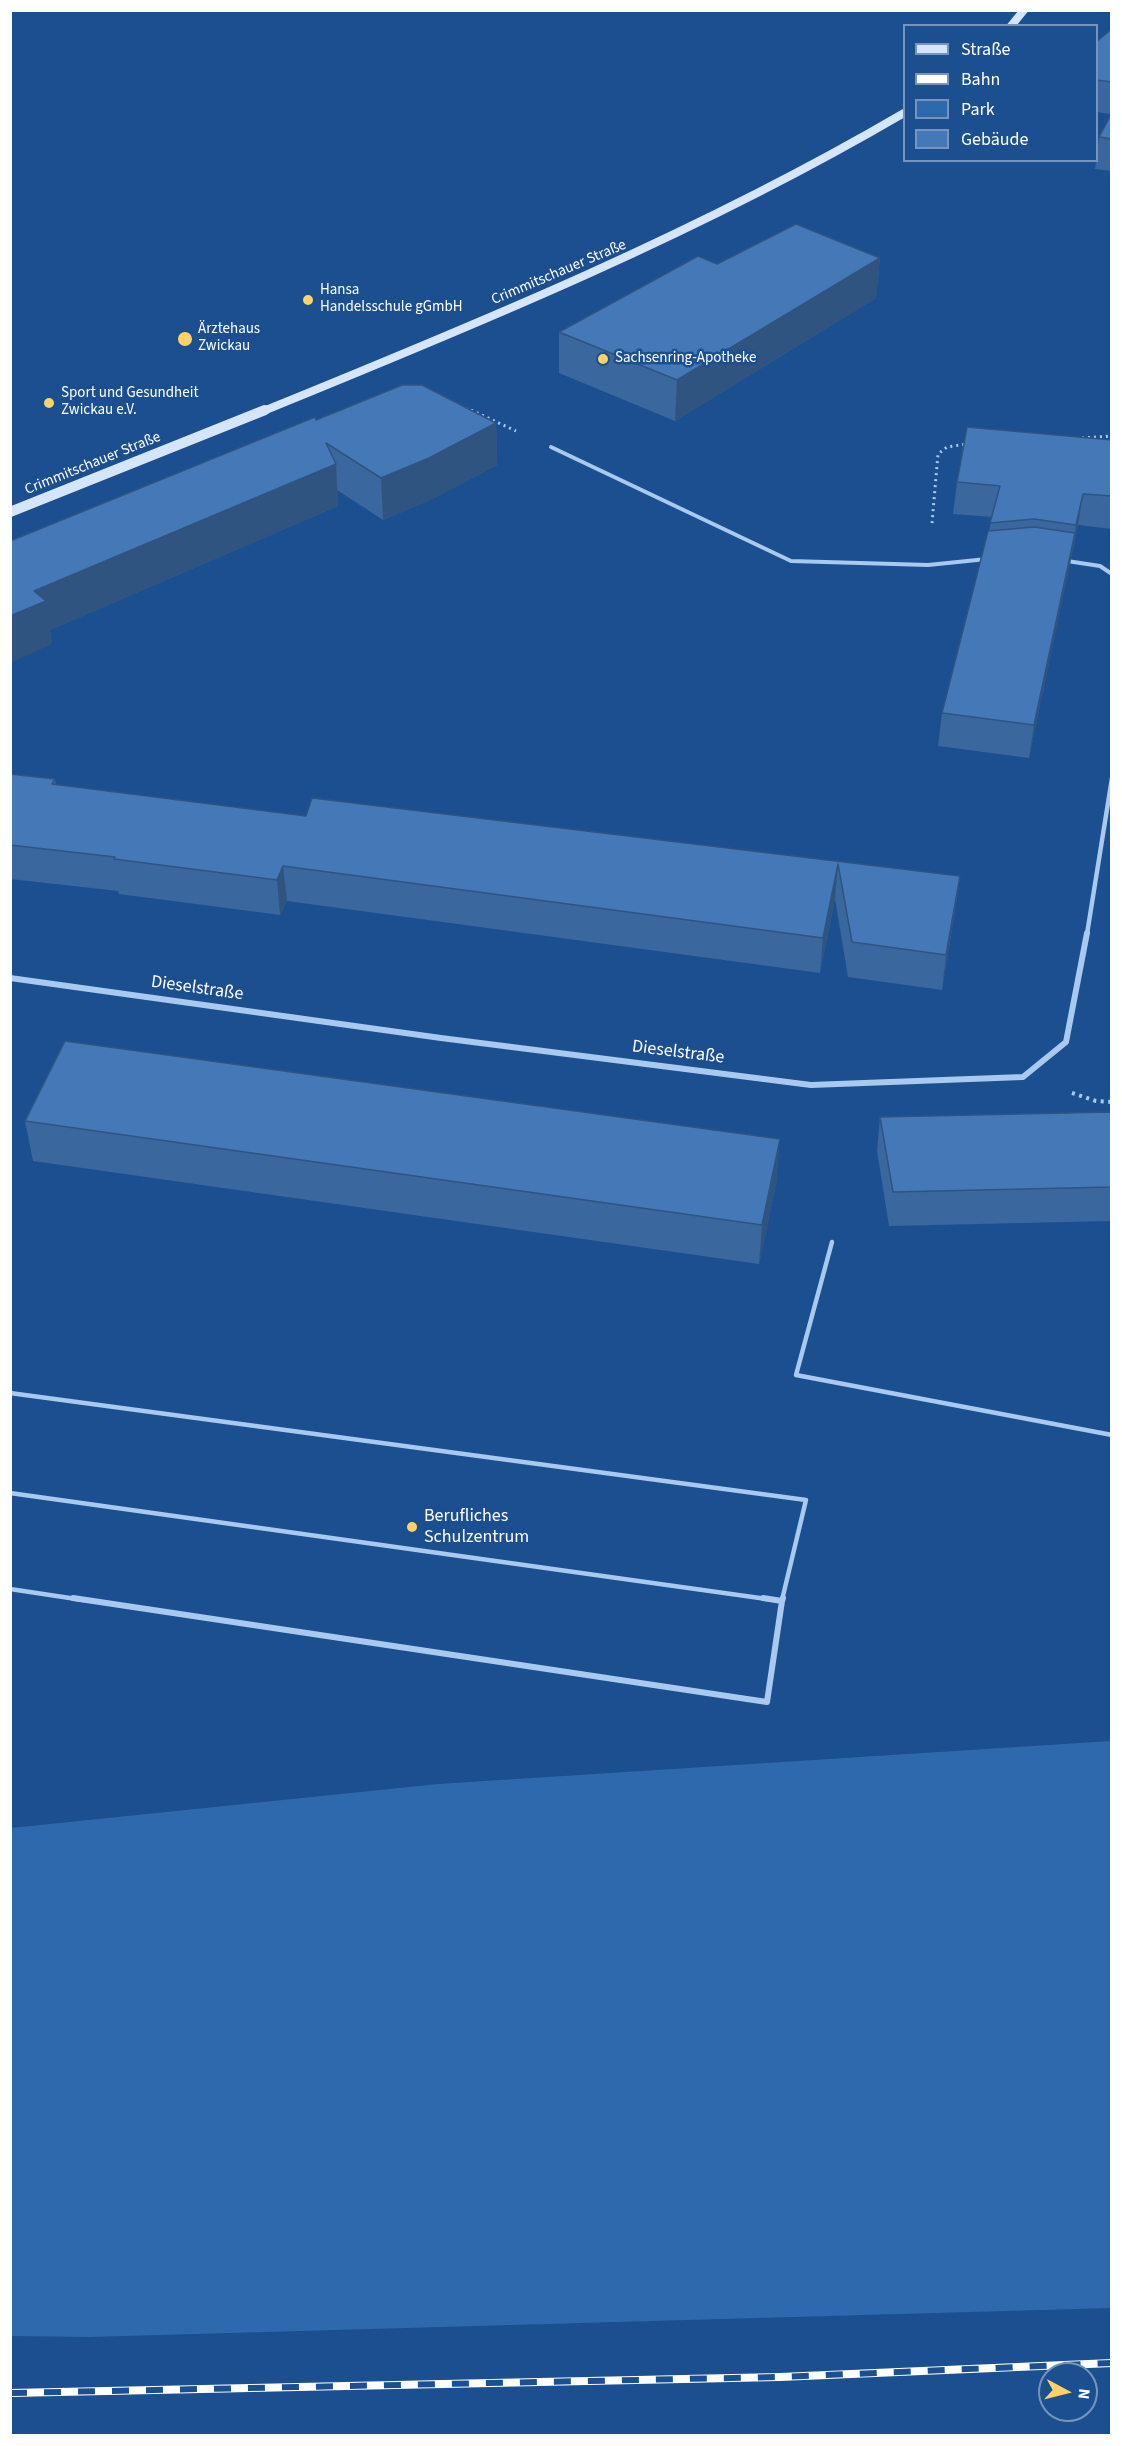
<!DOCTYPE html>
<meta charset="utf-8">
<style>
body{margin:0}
#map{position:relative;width:1122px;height:2446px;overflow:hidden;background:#1b4f8f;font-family:"Source Sans 3",sans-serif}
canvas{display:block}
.frame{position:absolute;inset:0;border:12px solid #fff;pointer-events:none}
.legend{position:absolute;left:903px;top:24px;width:195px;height:138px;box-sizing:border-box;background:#1b4f8f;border:2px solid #7695bc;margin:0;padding:8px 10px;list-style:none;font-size:18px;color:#fff}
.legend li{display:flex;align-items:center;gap:12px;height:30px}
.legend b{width:30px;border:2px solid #7695bc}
.north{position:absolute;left:1038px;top:2362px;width:60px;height:60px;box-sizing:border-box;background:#1b4f8f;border:2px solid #7695bc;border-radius:50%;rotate:97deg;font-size:16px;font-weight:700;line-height:24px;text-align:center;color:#fff}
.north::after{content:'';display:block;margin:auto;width:21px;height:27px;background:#ffd166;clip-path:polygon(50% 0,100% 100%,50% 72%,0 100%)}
</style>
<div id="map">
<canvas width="1122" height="2446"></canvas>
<div class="frame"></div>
<ul class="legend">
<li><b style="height:8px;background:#d6e6fa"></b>Straße</li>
<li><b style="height:8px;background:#fff"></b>Bahn</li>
<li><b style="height:16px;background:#2e69ad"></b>Park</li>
<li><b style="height:16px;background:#4478b7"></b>Gebäude</li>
</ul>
<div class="north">N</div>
</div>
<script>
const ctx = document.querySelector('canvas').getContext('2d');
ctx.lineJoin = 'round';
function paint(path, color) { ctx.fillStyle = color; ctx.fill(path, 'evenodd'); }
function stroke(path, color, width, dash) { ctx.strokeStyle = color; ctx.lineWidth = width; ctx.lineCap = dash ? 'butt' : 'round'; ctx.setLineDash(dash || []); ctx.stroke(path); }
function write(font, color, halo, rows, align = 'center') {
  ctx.font = font + ' "Source Sans 3",sans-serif'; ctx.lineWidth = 5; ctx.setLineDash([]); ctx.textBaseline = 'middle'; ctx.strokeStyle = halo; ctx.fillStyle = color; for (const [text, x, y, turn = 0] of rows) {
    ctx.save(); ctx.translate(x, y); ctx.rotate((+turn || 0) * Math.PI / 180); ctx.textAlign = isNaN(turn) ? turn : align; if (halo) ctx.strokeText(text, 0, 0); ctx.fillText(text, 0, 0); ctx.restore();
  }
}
paint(new Path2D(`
 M 1111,1741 L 1111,2308 L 89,2337 L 11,2336 L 11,1828 L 438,1784 Z`), '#2e69ad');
stroke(new Path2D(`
 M 466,408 L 474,412`), '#a9c9ee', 2, [1.5, 3]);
stroke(new Path2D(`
 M 471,410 L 516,431
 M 1082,438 L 1112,436
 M 932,523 L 938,454 L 947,447 L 967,444`), '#a9c9ee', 3, [2, 4]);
stroke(new Path2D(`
 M 1072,1093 L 1096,1101 L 1112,1102`), '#a9c9ee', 4, [3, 4.5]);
stroke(new Path2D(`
 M 551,447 L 791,561 L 928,565 L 987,559
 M 1067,561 L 1100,566 L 1112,574`), '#a9c9ee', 4);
stroke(new Path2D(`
 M 832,1242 L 796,1375 L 1112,1435
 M 10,1393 L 806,1500 L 782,1600
 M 10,1493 L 774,1600
 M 10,1589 L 83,1600`), '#a9c9ee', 4.5);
stroke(new Path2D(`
 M 73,1598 L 767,1702 L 782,1601 L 763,1598
 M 782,1601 L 783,1598`), '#a9c9ee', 6);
stroke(new Path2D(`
 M 1087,934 L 1112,778`), '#a9c9ee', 4.5);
stroke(new Path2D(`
 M 10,978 L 441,1038 L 811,1085 L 1023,1077 L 1066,1042 L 1087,933`), '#a9c9ee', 6);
stroke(new Path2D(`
 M 1011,26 L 1024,10
 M 261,412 C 480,323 699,233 904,113`), '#d6e6fa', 8);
stroke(new Path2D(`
 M 10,512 L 265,410`), '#d6e6fa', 10);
const rail = new Path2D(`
 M 10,2393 L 780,2377 L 1112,2363`);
stroke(rail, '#fff', 8);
stroke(rail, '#1b4f8f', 6, [17]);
paint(new Path2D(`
 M 1112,29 L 1112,171 L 1095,169 L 1099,137 L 1111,114 L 1096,112 L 1096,42 Z
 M 880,258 L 876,298 L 675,421 L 559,373 L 559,332 L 717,264 Z
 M 316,420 L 496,423 L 497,465 L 430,500 L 383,520 L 337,490 L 338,506 L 50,630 L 52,644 L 10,541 Z
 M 1112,440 L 1112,529 L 1078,525 L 1029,758 L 938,746 L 942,713 L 989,531 L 992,517 L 953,514 L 957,482 Z
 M 10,774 L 55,779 L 56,785 L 306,816 L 960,876 L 955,911 L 942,990 L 848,977 L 835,899 L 820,973 L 287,901 L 280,915 L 119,894 L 118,891 L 10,879 Z
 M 1112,1112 L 1112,1221 L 889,1226 L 877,1151 L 880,1117 Z
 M 25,1121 L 777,1179 L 759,1264 L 33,1161 Z`), '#3a679d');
paint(new Path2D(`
 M 880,258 L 876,298 L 675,421 L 677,380 Z
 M 496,423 L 497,465 L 430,500 L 383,520 L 381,478 Z
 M 336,464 L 338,506 L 50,630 L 52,644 L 10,663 L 10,616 L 34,591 Z
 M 1083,494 L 1078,525 L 1072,557 L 1076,525 Z
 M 1075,533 L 1070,565 L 1029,758 L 1034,725 Z
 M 838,864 L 835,899 L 820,973 L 823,938 Z
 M 283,866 L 287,901 L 280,915 L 277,880 Z
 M 960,876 L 955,911 L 942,990 L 946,955 Z
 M 780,1139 L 777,1179 L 759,1264 L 762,1225 Z`), '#305480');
const building = new Path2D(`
 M 1112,29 L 1112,82 L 1096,80 L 1096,42 Z
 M 1112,113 L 1112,139 L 1099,137 Z
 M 796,224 L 880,258 L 677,380 L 559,332 L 698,256 L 717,264 Z
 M 402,385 L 422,385 L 496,423 L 429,458 L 381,478 L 326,443 L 336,464 L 34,591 L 46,601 L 10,616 L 10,541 L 315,417 L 316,420 Z
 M 967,427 L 1112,440 L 1112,496 L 1083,494 L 1076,525 L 1034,519 L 990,523 L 1000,486 L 957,482 Z
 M 1034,527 L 1075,533 L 1034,725 L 942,713 L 988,531 Z
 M 10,774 L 55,779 L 52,784 L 306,816 L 312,798 L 960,876 L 946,955 L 852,942 L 838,864 L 823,938 L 283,866 L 277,880 L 114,859 L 115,857 L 10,845 Z
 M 65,1041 L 780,1139 L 762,1225 L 25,1121 Z
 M 1112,1112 L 1112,1187 L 893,1192 L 880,1117 Z`);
paint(building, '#4478b7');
stroke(building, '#305480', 1.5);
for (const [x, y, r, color] of [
 [308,300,6,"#ffd166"],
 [185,339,8,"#ffd166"],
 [603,359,6,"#ffd166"],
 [49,403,6,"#ffd166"],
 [412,1527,6,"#ffd166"]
]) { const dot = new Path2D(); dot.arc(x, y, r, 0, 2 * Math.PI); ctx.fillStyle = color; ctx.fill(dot); stroke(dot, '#1b4f8f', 2); }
write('15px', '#fff', '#1b4f8f', [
 ["Crimmitschauer Straße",559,273,-23],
 ["Crimmitschauer Straße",93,464,-22]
]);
write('15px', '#fff', '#1b4f8f', [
 ["Hansa",320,291],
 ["Handelsschule gGmbH",320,308],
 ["Ärztehaus",198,330],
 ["Zwickau",198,347],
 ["Sachsenring-Apotheke",615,359],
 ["Sport und Gesundheit",61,394],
 ["Zwickau e.V.",61,411]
], 'left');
write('18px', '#fff', '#1b4f8f', [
 ["Dieselstraße",197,989,8],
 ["Dieselstraße",678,1053,7]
]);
write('18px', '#fff', '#1b4f8f', [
 ["Berufliches",424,1517],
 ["Schulzentrum",424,1538]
], 'left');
</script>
